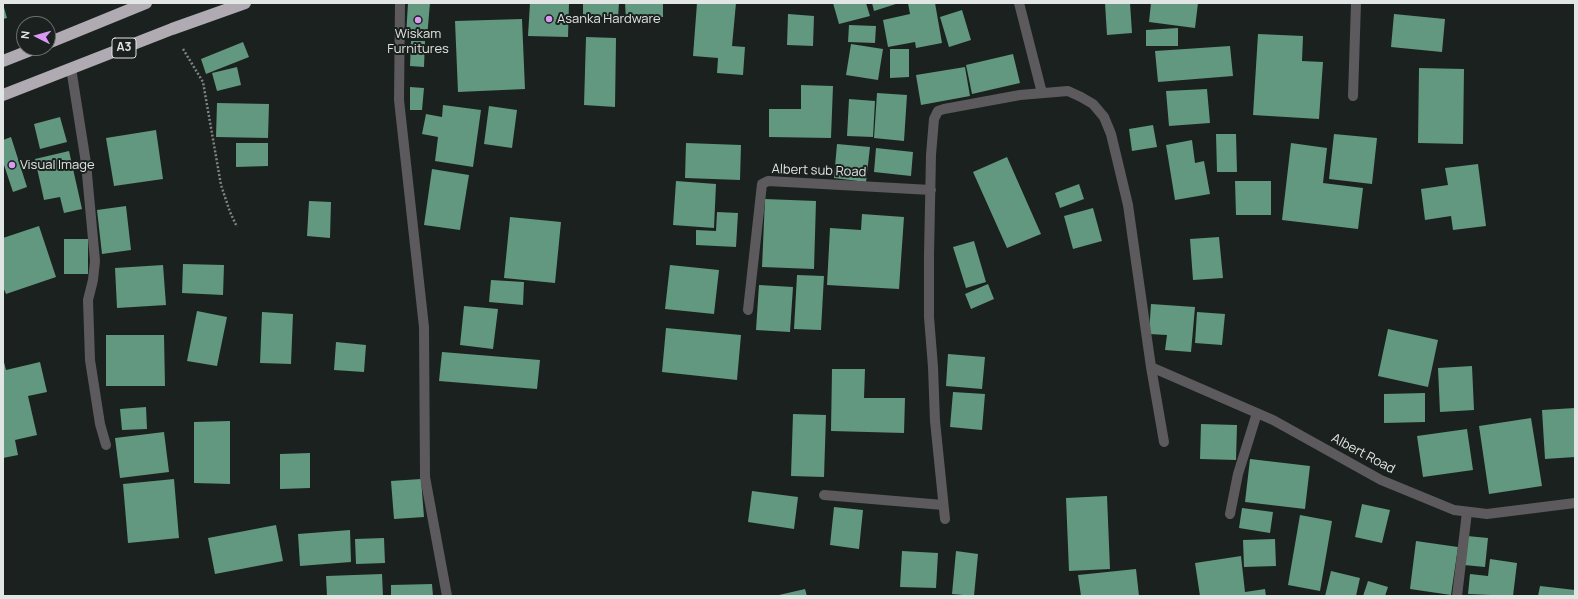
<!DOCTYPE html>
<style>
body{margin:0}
#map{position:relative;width:1578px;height:599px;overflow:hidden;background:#1b211e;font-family:Manrope,sans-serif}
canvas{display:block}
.frame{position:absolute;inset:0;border:4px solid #e1e5e3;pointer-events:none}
.north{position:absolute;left:16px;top:16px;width:40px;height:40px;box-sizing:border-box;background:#1b211e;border:1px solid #6a6f6d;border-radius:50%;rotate:276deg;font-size:11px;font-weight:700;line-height:16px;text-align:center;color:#e1e5e3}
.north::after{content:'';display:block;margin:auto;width:14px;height:18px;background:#db99f5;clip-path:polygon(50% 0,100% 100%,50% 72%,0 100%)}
</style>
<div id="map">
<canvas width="1578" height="599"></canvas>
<div class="frame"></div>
<div class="north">N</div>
</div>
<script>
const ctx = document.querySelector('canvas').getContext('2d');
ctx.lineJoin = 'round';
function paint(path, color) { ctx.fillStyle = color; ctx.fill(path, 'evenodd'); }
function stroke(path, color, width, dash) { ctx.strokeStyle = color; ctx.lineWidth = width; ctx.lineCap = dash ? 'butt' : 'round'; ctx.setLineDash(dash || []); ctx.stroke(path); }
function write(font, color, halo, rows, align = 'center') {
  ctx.font = font + ' Manrope,sans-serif'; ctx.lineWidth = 4; ctx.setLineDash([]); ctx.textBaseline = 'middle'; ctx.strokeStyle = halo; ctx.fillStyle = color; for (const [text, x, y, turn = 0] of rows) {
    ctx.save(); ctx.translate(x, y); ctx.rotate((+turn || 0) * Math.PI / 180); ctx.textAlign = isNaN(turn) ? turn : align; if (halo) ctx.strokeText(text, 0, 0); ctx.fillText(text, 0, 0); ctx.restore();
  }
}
paint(new Path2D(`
 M 408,3 L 430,3 L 427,38 L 406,36 Z
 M 530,3 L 569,3 L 568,37 L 528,36 Z
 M 583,3 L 619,3 L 618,18 L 583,16 Z
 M 625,3 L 663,3 L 663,17 L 626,19 Z
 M 697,3 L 736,3 L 732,46 L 745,47 L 743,75 L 717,73 L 718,58 L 693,56 Z
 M 833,3 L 866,3 L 870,16 L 839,24 Z
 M 872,3 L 899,3 L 874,11 Z
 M 908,3 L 935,3 L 942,43 L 916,48 L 915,42 L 888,47 L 883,20 L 910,14 Z
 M 1105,3 L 1130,3 L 1132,33 L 1107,35 Z
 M 1151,3 L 1198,3 L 1195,28 L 1149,22 Z
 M 3,4 L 7,18 L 3,19 Z
 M 962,10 L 971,40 L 949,47 L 940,17 Z
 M 788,14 L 814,16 L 813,46 L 787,45 Z
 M 1394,14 L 1445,19 L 1442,52 L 1391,47 Z
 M 522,19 L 525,89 L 458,92 L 455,21 Z
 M 849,25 L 876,26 L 875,43 L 848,42 Z
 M 1178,28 L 1178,46 L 1146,46 L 1146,30 Z
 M 1258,34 L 1303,36 L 1302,61 L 1323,62 L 1319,119 L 1253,115 Z
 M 586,37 L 616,38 L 615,107 L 584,105 Z
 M 411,41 L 425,41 L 424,67 L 410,66 Z
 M 243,42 L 249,57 L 206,74 L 201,59 Z
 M 851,44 L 883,49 L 878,80 L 846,75 Z
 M 1230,46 L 1233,76 L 1158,82 L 1155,51 Z
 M 890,49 L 909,49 L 909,77 L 890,78 Z
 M 1013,54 L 1020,83 L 972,94 L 966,65 Z
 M 237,67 L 241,85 L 217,91 L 212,73 Z
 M 965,67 L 970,96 L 921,105 L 916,75 Z
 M 1419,68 L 1464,69 L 1463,144 L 1418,143 Z
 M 801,85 L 833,86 L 831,138 L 769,137 L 769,109 L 801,109 Z
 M 410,87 L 424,88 L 422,110 L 410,110 Z
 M 1207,89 L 1210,123 L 1169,126 L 1166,91 Z
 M 877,93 L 907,95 L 904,141 L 874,138 Z
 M 849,99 L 875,101 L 873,137 L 847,136 Z
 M 217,103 L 269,104 L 268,138 L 216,137 Z
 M 443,105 L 481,110 L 473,167 L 435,161 L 438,137 L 422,134 L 426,114 L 442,117 Z
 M 489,106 L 517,110 L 512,148 L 484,144 Z
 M 60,117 L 67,142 L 40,149 L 34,124 Z
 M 1153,125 L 1157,147 L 1132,151 L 1129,129 Z
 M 156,130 L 163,179 L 114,186 L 106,138 Z
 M 1216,134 L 1236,134 L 1237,172 L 1217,172 Z
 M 1334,134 L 1377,138 L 1372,184 L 1329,179 Z
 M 11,137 L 27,187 L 13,192 L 4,165 L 3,165 L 3,140 Z
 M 1192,140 L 1195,163 L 1204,161 L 1210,194 L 1175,200 L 1166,145 Z
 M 236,143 L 268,143 L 268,166 L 236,167 Z
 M 686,143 L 741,145 L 740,180 L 685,178 Z
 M 1291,143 L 1327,148 L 1323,183 L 1363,188 L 1358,229 L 1282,220 Z
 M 837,144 L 870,147 L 866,182 L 834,178 Z
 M 876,148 L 913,152 L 911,176 L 874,172 Z
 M 69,151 L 82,209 L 64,213 L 60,197 L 44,200 L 35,159 Z
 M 1007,157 L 1041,234 L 1007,248 L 973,172 Z
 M 1478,164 L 1486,226 L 1453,230 L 1451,216 L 1425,220 L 1421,189 L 1448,185 L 1445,168 Z
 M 432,169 L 469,175 L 460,230 L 424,225 Z
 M 676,181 L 716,184 L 714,228 L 673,225 Z
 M 1235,181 L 1271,181 L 1271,215 L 1236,215 Z
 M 1079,184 L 1084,199 L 1060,208 L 1055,193 Z
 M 765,199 L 816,201 L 814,269 L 762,267 Z
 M 309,201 L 331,202 L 330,238 L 307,236 Z
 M 126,206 L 131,250 L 102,254 L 97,210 Z
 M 1093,208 L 1102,241 L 1073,249 L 1064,216 Z
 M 717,212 L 738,213 L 736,247 L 696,245 L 696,230 L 716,231 Z
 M 862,214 L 904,217 L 899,289 L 827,285 L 830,228 L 861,230 Z
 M 510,217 L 561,222 L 555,283 L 504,278 Z
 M 39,226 L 56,277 L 6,294 L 3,287 L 3,238 Z
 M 1219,237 L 1223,278 L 1193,280 L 1190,239 Z
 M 64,239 L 88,239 L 88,274 L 64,274 Z
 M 974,241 L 986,282 L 966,288 L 953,247 Z
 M 183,264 L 224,265 L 223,295 L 182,293 Z
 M 163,265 L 166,305 L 117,308 L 115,268 Z
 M 670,265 L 719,270 L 714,314 L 665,309 Z
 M 797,275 L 824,276 L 821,330 L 794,329 Z
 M 491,280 L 524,282 L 523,305 L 489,302 Z
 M 988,284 L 994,299 L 971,309 L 965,294 Z
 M 759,285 L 793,287 L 790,332 L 756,330 Z
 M 1151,304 L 1195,307 L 1191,352 L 1165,350 L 1167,335 L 1149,334 Z
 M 464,306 L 498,309 L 493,349 L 460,345 Z
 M 197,311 L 227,317 L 217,366 L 187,361 Z
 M 262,312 L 293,314 L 291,364 L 260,363 Z
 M 1197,312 L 1225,314 L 1222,345 L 1195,343 Z
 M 666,328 L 741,335 L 737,380 L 662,372 Z
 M 1388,329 L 1438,340 L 1428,387 L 1378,376 Z
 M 106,335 L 164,335 L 165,386 L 106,386 Z
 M 336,342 L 366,345 L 364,372 L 334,370 Z
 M 442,352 L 540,360 L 537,389 L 439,381 Z
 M 948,354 L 985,357 L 982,389 L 946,386 Z
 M 3,358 L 6,370 L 40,362 L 47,392 L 28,396 L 37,435 L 15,440 L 18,455 L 3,458 Z
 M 1472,366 L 1474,410 L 1440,412 L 1438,368 Z
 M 832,369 L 865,369 L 864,398 L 905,398 L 904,433 L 831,431 Z
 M 953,392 L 985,394 L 982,430 L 950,427 Z
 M 1425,393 L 1425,422 L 1384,423 L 1384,394 Z
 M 146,407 L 147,429 L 122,430 L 120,409 Z
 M 1575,408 L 1575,457 L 1545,459 L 1542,410 Z
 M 793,414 L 826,415 L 824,477 L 791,476 Z
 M 1531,418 L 1542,486 L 1489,494 L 1479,426 Z
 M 230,421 L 230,484 L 194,483 L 194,422 Z
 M 1201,424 L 1237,425 L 1236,460 L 1200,459 Z
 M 1467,429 L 1473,470 L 1423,477 L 1417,436 Z
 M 164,432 L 169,472 L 120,478 L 115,438 Z
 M 310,453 L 310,488 L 280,489 L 280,454 Z
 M 1250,459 L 1310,466 L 1305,509 L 1245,502 Z
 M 174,479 L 179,538 L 128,543 L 123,484 Z
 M 421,479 L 424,517 L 394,519 L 391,481 Z
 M 752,491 L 798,497 L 794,529 L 748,522 Z
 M 1107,496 L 1110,569 L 1069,571 L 1066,498 Z
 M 1362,504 L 1390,510 L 1382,543 L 1355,537 Z
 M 834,507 L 863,510 L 859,549 L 830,545 Z
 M 1242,508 L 1273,512 L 1270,533 L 1239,528 Z
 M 1300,515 L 1332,521 L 1320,591 L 1288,585 Z
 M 276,525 L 283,561 L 215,574 L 208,538 Z
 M 350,530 L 351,562 L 300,566 L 298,534 Z
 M 1467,536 L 1488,538 L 1485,567 L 1464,565 Z
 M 384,538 L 385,563 L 356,564 L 355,539 Z
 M 1275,539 L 1276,566 L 1244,567 L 1243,540 Z
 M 1416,541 L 1458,547 L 1451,595 L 1410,589 Z
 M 902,551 L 938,553 L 936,588 L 900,587 Z
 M 956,551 L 978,554 L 974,596 L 952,594 Z
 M 1241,556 L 1245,592 L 1265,589 L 1266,596 L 1200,596 L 1195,563 Z
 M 1490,559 L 1517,563 L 1513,596 L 1468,594 L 1470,574 L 1488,576 Z
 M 1136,569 L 1139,596 L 1081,596 L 1078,575 Z
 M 1331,571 L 1360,578 L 1356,596 L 1325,596 Z
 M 382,574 L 383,596 L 327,596 L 326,576 Z
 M 1368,581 L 1388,587 L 1385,596 L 1363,596 Z
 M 432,584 L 433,596 L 391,596 L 391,585 Z
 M 1540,586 L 1575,590 L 1575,596 L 1538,596 Z
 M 805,589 L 807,596 L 779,596 L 779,595 Z`), '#61987f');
stroke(new Path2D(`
 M 183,49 L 203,82 L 221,185 L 230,212 L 237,227`), '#808582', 2.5, [2, 2]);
stroke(new Path2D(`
 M 1457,596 L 1467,512`), '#5c5a5c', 10);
stroke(new Path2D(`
 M 400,3 L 399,100 L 424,327 L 425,477 L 447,596
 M 1019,3 L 1042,93
 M 71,68 L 86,163 L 95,261 L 93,280 L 88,300 L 90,360 L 100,424 L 106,445
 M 1353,96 L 1356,3
 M 748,310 L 762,184 L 768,181 L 931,190
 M 1151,367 L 1273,420 L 1381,480 L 1454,510 L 1487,514 L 1575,503
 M 824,495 L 943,505
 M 1230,514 L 1238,474 L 1257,413
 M 945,519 L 935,421 L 933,367 L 929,317 L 929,255 L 931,155 L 934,119 L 938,111 L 944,109 L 1020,95 L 1068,91 L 1081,97 L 1093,104 L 1104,117 L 1111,134 L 1128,205 L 1151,367 L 1164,442`), '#5c5a5c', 10);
stroke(new Path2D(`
 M 48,43 L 146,3
 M 3,61 L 36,48
 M 3,95 L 172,29 L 245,3`), '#b0abb2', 12);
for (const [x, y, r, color] of [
 [549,19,4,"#db99f5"],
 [418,20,4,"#db99f5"],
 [12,165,4,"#db99f5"]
]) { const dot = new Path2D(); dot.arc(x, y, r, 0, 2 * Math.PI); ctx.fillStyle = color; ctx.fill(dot); stroke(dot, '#1b211e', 1.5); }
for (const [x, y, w] of [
 [124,48,24]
]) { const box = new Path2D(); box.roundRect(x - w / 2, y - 10, w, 20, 3); ctx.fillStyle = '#1b211e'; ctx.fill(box); stroke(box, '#e1e5e3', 1); }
write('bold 12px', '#e1e5e3', null, [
 ["A3",124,48]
]);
write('13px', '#e1e5e3', '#1b211e', [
 ["Asanka Hardware",557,19],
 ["Wiskam",418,34,"center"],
 ["Furnitures",418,49,"center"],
 ["Visual Image",20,165]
], 'left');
write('13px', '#e1e5e3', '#1b211e', [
 ["Albert sub Road",819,171,2],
 ["Albert Road",1363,454,28]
]);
</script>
